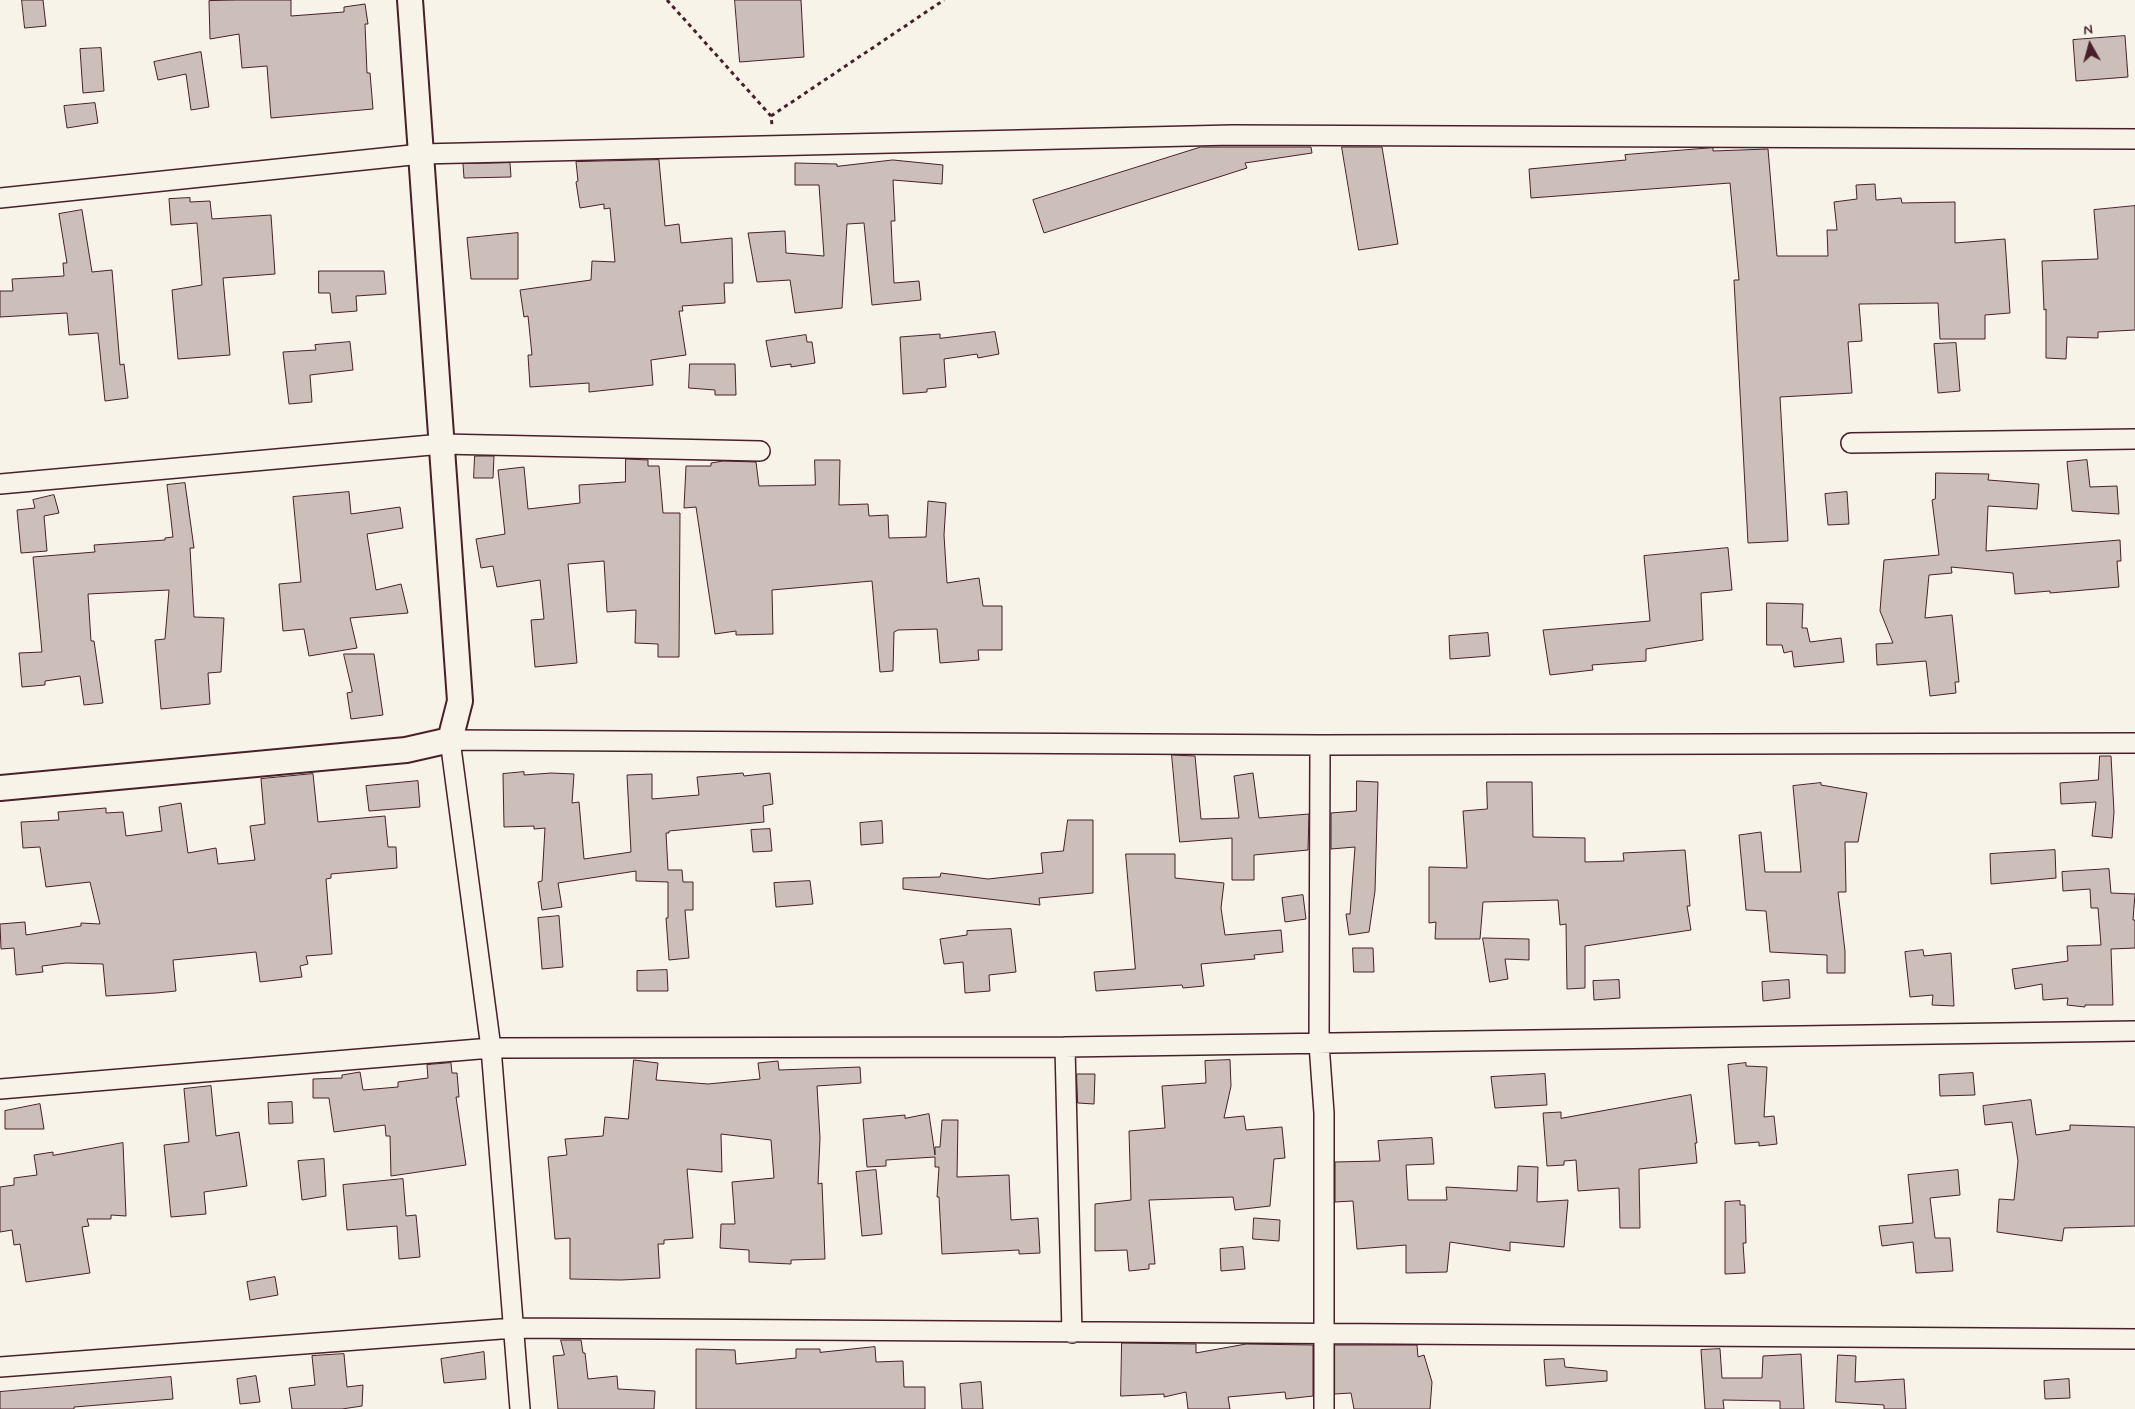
<!DOCTYPE html>
<style>
body{margin:0}
#map{position:relative;width:2135px;height:1409px;overflow:hidden;background:#f7f3e8;font-family:Mynerve,sans-serif}
canvas{display:block}
.north{position:absolute;left:2065px;top:20px;width:50px;height:50px;-webkit-text-stroke:4px #f7f3e8;paint-order:stroke;rotate:353deg;font-size:14px;font-weight:700;line-height:20px;text-align:center;color:#4a1f2b}
.north::after{content:'';display:block;margin:auto;width:18px;height:22px;background:#4a1f2b;clip-path:polygon(50% 0,100% 100%,50% 72%,0 100%)}
</style>
<div id="map">
<canvas width="2135" height="1409"></canvas>
<div class="north">N</div>
</div>
<script>
const ctx = document.querySelector('canvas').getContext('2d');
ctx.lineJoin = 'round';
function paint(path, color) { ctx.fillStyle = color; ctx.fill(path, 'evenodd'); }
function stroke(path, color, width, dash) { ctx.strokeStyle = color; ctx.lineWidth = width; ctx.lineCap = dash ? 'butt' : 'round'; ctx.setLineDash(dash || []); ctx.stroke(path); }
const building = new Path2D(`
 M 22,0 L 43,0 L 46,26 L 25,28 Z
 M 237,0 L 291,0 L 291,16 L 344,12 L 344,7 L 365,4 L 368,24 L 365,24 L 367,73 L 370,73 L 373,109 L 271,118 L 267,66 L 242,68 L 239,34 L 210,39 L 209,1 Z
 M 735,0 L 801,0 L 804,57 L 740,62 Z
 M 2125,36 L 2128,77 L 2076,81 L 2073,40 Z
 M 101,48 L 104,91 L 83,93 L 80,49 Z
 M 201,52 L 209,107 L 191,110 L 186,74 L 158,80 L 154,62 Z
 M 95,103 L 98,123 L 67,128 L 64,106 Z
 M 1201,147 L 1311,147 L 1312,153 L 1245,163 L 1247,168 L 1044,233 L 1033,200 Z
 M 1342,147 L 1382,147 L 1398,244 L 1359,250 Z
 M 1713,148 L 1713,151 L 1768,149 L 1777,256 L 1828,256 L 1827,230 L 1837,230 L 1834,202 L 1857,199 L 1856,185 L 1875,184 L 1876,200 L 1901,198 L 1902,203 L 1955,202 L 1955,243 L 2005,239 L 2010,313 L 1985,315 L 1985,339 L 1940,339 L 1938,303 L 1859,304 L 1862,341 L 1848,342 L 1852,393 L 1780,397 L 1788,541 L 1748,543 L 1734,280 L 1739,280 L 1730,183 L 1531,198 L 1529,169 L 1626,160 L 1625,155 Z
 M 659,160 L 665,226 L 679,224 L 681,243 L 732,238 L 733,283 L 724,283 L 725,303 L 682,306 L 683,311 L 679,311 L 686,355 L 651,360 L 653,385 L 589,392 L 589,383 L 530,387 L 528,355 L 532,355 L 528,316 L 524,317 L 520,290 L 591,280 L 592,261 L 615,262 L 610,208 L 604,209 L 604,204 L 580,208 L 576,182 L 578,181 L 576,162 Z
 M 893,160 L 943,165 L 942,184 L 893,180 L 895,221 L 891,221 L 894,283 L 919,281 L 921,300 L 872,305 L 864,223 L 847,224 L 842,308 L 795,313 L 790,280 L 757,282 L 748,233 L 785,231 L 786,253 L 824,256 L 819,185 L 795,185 L 795,163 L 837,164 L 837,166 Z
 M 510,163 L 511,177 L 464,178 L 463,164 Z
 M 190,198 L 190,202 L 210,201 L 212,219 L 271,215 L 275,274 L 223,278 L 230,355 L 178,359 L 172,290 L 202,285 L 197,223 L 171,225 L 169,199 Z
 M 2135,206 L 2135,330 L 2098,332 L 2098,338 L 2067,337 L 2066,359 L 2046,358 L 2046,309 L 2044,310 L 2042,261 L 2098,259 L 2094,210 Z
 M 82,210 L 92,272 L 112,270 L 120,365 L 124,364 L 128,398 L 105,401 L 98,333 L 69,335 L 67,313 L 0,317 L 0,291 L 13,291 L 12,279 L 64,276 L 63,263 L 67,263 L 59,214 Z
 M 518,233 L 518,279 L 471,279 L 467,238 Z
 M 319,271 L 384,271 L 386,294 L 356,296 L 357,311 L 332,313 L 330,293 L 319,293 Z
 M 995,332 L 999,354 L 978,358 L 977,354 L 944,359 L 946,387 L 927,389 L 927,392 L 903,394 L 900,337 L 940,334 L 940,338 Z
 M 806,335 L 807,342 L 812,342 L 815,363 L 791,367 L 791,364 L 771,367 L 766,341 Z
 M 350,342 L 353,370 L 310,375 L 312,402 L 289,404 L 283,352 L 316,350 L 315,345 Z
 M 1956,343 L 1960,391 L 1938,393 L 1934,344 Z
 M 690,364 L 735,364 L 736,395 L 715,395 L 715,390 L 689,388 Z
 M 475,456 L 494,456 L 493,478 L 474,478 Z
 M 626,459 L 648,460 L 648,466 L 659,466 L 663,513 L 680,513 L 679,657 L 658,657 L 658,644 L 635,643 L 636,610 L 607,612 L 604,561 L 568,564 L 577,663 L 535,667 L 531,620 L 544,619 L 540,580 L 497,587 L 493,566 L 481,568 L 476,539 L 505,534 L 498,470 L 524,467 L 528,509 L 580,503 L 579,485 L 625,482 Z
 M 815,460 L 840,460 L 839,505 L 868,504 L 869,516 L 888,515 L 889,538 L 926,537 L 928,501 L 946,503 L 944,535 L 947,583 L 979,578 L 983,606 L 1002,606 L 1002,650 L 978,650 L 979,660 L 940,663 L 937,629 L 898,630 L 894,632 L 893,671 L 880,672 L 872,581 L 772,590 L 773,634 L 736,635 L 736,631 L 715,634 L 696,507 L 684,508 L 686,466 L 711,466 L 711,463 L 723,461 L 756,462 L 759,486 L 815,485 Z
 M 2087,460 L 2090,487 L 2117,486 L 2119,514 L 2072,511 L 2067,462 Z
 M 1936,473 L 1989,474 L 1988,480 L 2039,484 L 2037,509 L 1988,506 L 1986,551 L 2120,540 L 2121,561 L 2117,561 L 2119,587 L 2050,593 L 2050,591 L 2015,594 L 2013,573 L 1951,567 L 1952,573 L 1929,575 L 1925,618 L 1952,615 L 1959,682 L 1955,682 L 1956,693 L 1930,696 L 1926,661 L 1877,665 L 1876,644 L 1893,643 L 1880,611 L 1884,560 L 1939,555 L 1932,500 L 1935,499 Z
 M 185,483 L 194,548 L 190,548 L 194,617 L 224,618 L 221,672 L 208,673 L 210,704 L 161,709 L 155,640 L 165,639 L 169,590 L 88,594 L 91,641 L 94,641 L 103,703 L 84,705 L 80,676 L 45,681 L 45,685 L 22,687 L 19,653 L 42,652 L 33,557 L 95,552 L 94,545 L 165,540 L 165,538 L 173,537 L 167,485 Z
 M 349,492 L 351,514 L 400,507 L 403,528 L 367,534 L 376,590 L 401,584 L 408,613 L 350,618 L 357,648 L 309,656 L 304,629 L 283,631 L 279,584 L 301,582 L 293,497 Z
 M 1847,492 L 1849,524 L 1828,525 L 1825,494 Z
 M 54,495 L 59,513 L 44,516 L 47,551 L 21,553 L 17,510 L 35,508 L 33,500 Z
 M 1728,548 L 1732,590 L 1701,593 L 1703,640 L 1646,649 L 1646,661 L 1592,665 L 1593,670 L 1550,675 L 1543,630 L 1650,621 L 1644,556 Z
 M 1767,603 L 1803,604 L 1802,628 L 1807,628 L 1810,642 L 1841,638 L 1844,662 L 1794,667 L 1792,651 L 1784,653 L 1782,645 L 1767,645 Z
 M 1488,633 L 1490,656 L 1450,659 L 1449,636 Z
 M 344,654 L 374,654 L 383,715 L 351,719 L 347,693 L 352,692 Z
 M 1172,755 L 1195,756 L 1201,819 L 1239,818 L 1234,776 L 1253,773 L 1259,818 L 1309,814 L 1308,850 L 1254,855 L 1254,880 L 1232,880 L 1232,838 L 1180,842 Z
 M 2100,756 L 2111,756 L 2114,812 L 2112,838 L 2092,836 L 2096,802 L 2061,804 L 2060,783 L 2098,780 Z
 M 524,772 L 524,775 L 551,773 L 574,774 L 572,803 L 579,802 L 584,859 L 631,852 L 627,775 L 652,774 L 652,799 L 699,795 L 697,777 L 743,773 L 744,776 L 770,773 L 773,804 L 763,806 L 764,822 L 669,831 L 669,833 L 666,833 L 668,870 L 682,870 L 683,882 L 693,882 L 693,910 L 685,910 L 689,958 L 669,960 L 666,918 L 668,918 L 668,882 L 636,881 L 636,871 L 558,883 L 562,907 L 542,910 L 538,882 L 542,881 L 545,828 L 534,829 L 534,826 L 504,827 L 503,774 Z
 M 313,774 L 318,822 L 385,816 L 388,847 L 396,847 L 397,868 L 331,874 L 331,878 L 326,879 L 332,954 L 306,956 L 308,964 L 300,966 L 302,977 L 260,982 L 256,952 L 173,960 L 176,991 L 156,993 L 106,996 L 103,964 L 66,963 L 42,966 L 43,972 L 16,975 L 14,948 L 1,949 L 0,924 L 25,922 L 26,935 L 81,926 L 81,923 L 100,924 L 90,882 L 46,887 L 40,847 L 23,848 L 21,822 L 59,820 L 58,812 L 106,808 L 106,813 L 123,812 L 126,836 L 162,831 L 159,807 L 181,803 L 188,853 L 216,848 L 218,864 L 255,860 L 250,826 L 265,824 L 261,779 Z
 M 418,781 L 420,807 L 369,811 L 366,786 Z
 M 1357,781 L 1378,782 L 1375,891 L 1369,932 L 1349,935 L 1346,914 L 1350,914 L 1355,847 L 1331,849 L 1331,813 L 1356,811 Z
 M 1487,782 L 1532,782 L 1533,837 L 1585,838 L 1585,862 L 1624,861 L 1623,853 L 1685,850 L 1690,906 L 1687,906 L 1691,930 L 1585,946 L 1585,988 L 1567,989 L 1566,924 L 1560,925 L 1558,900 L 1483,902 L 1480,939 L 1435,939 L 1436,922 L 1429,923 L 1429,867 L 1467,868 L 1463,811 L 1487,809 Z
 M 1821,783 L 1821,785 L 1867,793 L 1858,842 L 1845,842 L 1846,892 L 1838,892 L 1845,951 L 1845,973 L 1827,973 L 1827,955 L 1770,952 L 1766,911 L 1746,910 L 1739,835 L 1761,832 L 1765,872 L 1801,872 L 1793,786 Z
 M 1068,820 L 1093,820 L 1093,893 L 1039,898 L 1040,905 L 903,889 L 903,878 L 940,877 L 941,873 L 988,879 L 1043,873 L 1041,853 L 1063,851 Z
 M 882,821 L 883,843 L 861,845 L 860,823 Z
 M 770,829 L 772,851 L 753,852 L 751,830 Z
 M 2055,850 L 2056,878 L 1991,884 L 1990,854 Z
 M 1126,854 L 1175,854 L 1175,878 L 1224,883 L 1221,908 L 1225,935 L 1281,930 L 1283,952 L 1254,955 L 1255,959 L 1201,964 L 1204,986 L 1183,988 L 1182,985 L 1096,991 L 1094,972 L 1135,969 Z
 M 2109,869 L 2111,893 L 2135,894 L 2133,920 L 2135,920 L 2135,948 L 2111,949 L 2113,1005 L 2085,1005 L 2085,1007 L 2067,1005 L 2068,998 L 2043,1000 L 2042,984 L 2015,989 L 2012,969 L 2068,961 L 2067,946 L 2101,945 L 2098,908 L 2091,908 L 2090,889 L 2063,891 L 2062,872 Z
 M 810,881 L 813,904 L 776,907 L 774,883 Z
 M 1303,895 L 1306,919 L 1285,922 L 1282,898 Z
 M 559,916 L 563,967 L 542,969 L 538,918 Z
 M 1011,929 L 1016,972 L 989,975 L 990,991 L 965,993 L 963,962 L 944,964 L 940,939 L 967,935 L 967,931 Z
 M 1483,938 L 1529,939 L 1529,960 L 1505,959 L 1508,979 L 1490,982 Z
 M 1353,948 L 1373,948 L 1374,972 L 1354,972 Z
 M 1923,950 L 1924,956 L 1951,953 L 1954,1006 L 1932,1005 L 1933,995 L 1910,997 L 1905,952 Z
 M 667,970 L 668,991 L 637,991 L 637,971 Z
 M 1619,980 L 1620,998 L 1594,1000 L 1593,981 Z
 M 1789,980 L 1790,998 L 1763,1001 L 1762,982 Z
 M 634,1060 L 658,1063 L 656,1080 L 708,1084 L 760,1079 L 758,1063 L 778,1061 L 779,1070 L 860,1067 L 861,1083 L 817,1086 L 820,1138 L 818,1184 L 822,1183 L 825,1259 L 791,1260 L 791,1264 L 749,1262 L 749,1250 L 720,1248 L 721,1224 L 735,1224 L 732,1182 L 774,1178 L 771,1140 L 721,1134 L 722,1172 L 687,1169 L 693,1238 L 664,1240 L 664,1244 L 658,1244 L 660,1278 L 621,1280 L 570,1279 L 570,1238 L 555,1239 L 548,1157 L 567,1155 L 565,1139 L 603,1136 L 605,1117 L 628,1119 Z
 M 1230,1060 L 1231,1086 L 1224,1118 L 1244,1116 L 1246,1130 L 1282,1127 L 1285,1158 L 1274,1159 L 1270,1206 L 1235,1210 L 1233,1197 L 1149,1200 L 1155,1264 L 1149,1264 L 1149,1269 L 1129,1271 L 1127,1250 L 1095,1251 L 1095,1204 L 1131,1200 L 1129,1131 L 1165,1128 L 1162,1086 L 1206,1083 L 1205,1061 Z
 M 451,1063 L 452,1073 L 457,1073 L 459,1097 L 456,1097 L 466,1165 L 391,1176 L 390,1136 L 386,1136 L 385,1125 L 334,1132 L 329,1098 L 313,1098 L 313,1079 L 342,1078 L 342,1075 L 360,1072 L 363,1090 L 398,1087 L 398,1082 L 428,1078 L 427,1065 Z
 M 1746,1063 L 1746,1066 L 1767,1067 L 1764,1117 L 1774,1116 L 1777,1144 L 1759,1146 L 1759,1142 L 1735,1144 L 1728,1065 Z
 M 1973,1073 L 1975,1095 L 1940,1096 L 1939,1075 Z
 M 1077,1074 L 1095,1074 L 1094,1104 L 1078,1103 Z
 M 1545,1074 L 1547,1105 L 1495,1108 L 1491,1077 Z
 M 211,1086 L 216,1136 L 239,1132 L 247,1186 L 204,1192 L 206,1214 L 171,1217 L 164,1145 L 189,1142 L 184,1089 Z
 M 1691,1095 L 1697,1143 L 1695,1143 L 1697,1163 L 1639,1169 L 1640,1228 L 1620,1228 L 1619,1188 L 1578,1191 L 1576,1160 L 1564,1161 L 1564,1165 L 1547,1166 L 1543,1113 L 1561,1112 L 1561,1118 Z
 M 2031,1100 L 2036,1135 L 2070,1130 L 2070,1125 L 2135,1127 L 2135,1226 L 2064,1228 L 2062,1241 L 1997,1232 L 1999,1199 L 2014,1200 L 2018,1161 L 2012,1122 L 1985,1125 L 1983,1106 Z
 M 292,1102 L 293,1123 L 269,1124 L 268,1103 Z
 M 40,1104 L 44,1129 L 5,1129 L 5,1111 Z
 M 929,1114 L 935,1155 L 935,1147 L 940,1147 L 942,1120 L 958,1120 L 957,1177 L 1009,1175 L 1011,1220 L 1038,1218 L 1040,1253 L 1019,1254 L 1019,1250 L 942,1254 L 939,1197 L 937,1197 L 939,1167 L 935,1167 L 935,1157 L 886,1160 L 886,1166 L 867,1167 L 863,1119 L 905,1115 L 905,1118 Z
 M 1432,1138 L 1434,1164 L 1406,1165 L 1408,1200 L 1447,1200 L 1446,1187 L 1517,1191 L 1518,1166 L 1538,1167 L 1537,1202 L 1568,1200 L 1564,1247 L 1510,1242 L 1510,1251 L 1450,1242 L 1447,1272 L 1406,1273 L 1406,1245 L 1357,1249 L 1353,1201 L 1335,1202 L 1335,1162 L 1380,1161 L 1378,1141 Z
 M 123,1143 L 126,1216 L 111,1215 L 111,1219 L 87,1219 L 89,1226 L 82,1227 L 90,1273 L 26,1282 L 20,1244 L 14,1245 L 12,1230 L 0,1232 L 0,1187 L 14,1185 L 14,1178 L 37,1175 L 34,1155 L 53,1152 L 53,1155 Z
 M 324,1159 L 326,1196 L 302,1200 L 298,1161 Z
 M 876,1170 L 882,1234 L 862,1236 L 856,1172 Z
 M 1958,1170 L 1960,1195 L 1930,1198 L 1935,1238 L 1950,1238 L 1953,1271 L 1916,1273 L 1913,1242 L 1882,1246 L 1879,1226 L 1913,1223 L 1908,1175 Z
 M 403,1179 L 406,1216 L 416,1215 L 420,1257 L 399,1259 L 397,1226 L 347,1230 L 343,1185 Z
 M 1740,1201 L 1740,1205 L 1745,1205 L 1746,1243 L 1743,1243 L 1745,1273 L 1725,1274 L 1725,1202 Z
 M 1254,1218 L 1280,1220 L 1279,1241 L 1253,1239 Z
 M 1243,1247 L 1245,1269 L 1221,1271 L 1220,1249 Z
 M 275,1277 L 278,1295 L 250,1300 L 247,1282 Z
 M 561,1340 L 581,1340 L 583,1353 L 585,1353 L 588,1379 L 617,1376 L 618,1389 L 655,1391 L 654,1409 L 558,1409 L 553,1356 L 564,1355 Z
 M 1122,1343 L 1196,1344 L 1196,1353 L 1246,1344 L 1313,1345 L 1313,1396 L 1286,1399 L 1285,1392 L 1228,1397 L 1230,1409 L 1188,1409 L 1186,1392 L 1164,1397 L 1164,1394 L 1121,1396 Z
 M 1335,1345 L 1417,1345 L 1418,1357 L 1424,1355 L 1432,1382 L 1430,1409 L 1354,1409 L 1351,1393 L 1335,1394 Z
 M 875,1347 L 876,1362 L 903,1361 L 904,1387 L 925,1387 L 925,1409 L 696,1409 L 696,1349 L 735,1350 L 736,1364 L 796,1358 L 796,1349 L 820,1349 L 820,1352 Z
 M 1720,1349 L 1722,1378 L 1762,1378 L 1763,1356 L 1801,1354 L 1804,1409 L 1780,1409 L 1780,1401 L 1723,1400 L 1724,1409 L 1705,1409 L 1701,1350 Z
 M 484,1352 L 486,1379 L 444,1383 L 441,1359 Z
 M 344,1354 L 347,1387 L 363,1385 L 362,1406 L 342,1409 L 292,1409 L 289,1388 L 315,1385 L 312,1356 Z
 M 1838,1355 L 1856,1356 L 1855,1382 L 1904,1379 L 1906,1409 L 1884,1409 L 1884,1405 L 1836,1402 Z
 M 1564,1359 L 1565,1367 L 1607,1371 L 1607,1381 L 1546,1386 L 1544,1360 Z
 M 256,1376 L 260,1402 L 240,1404 L 237,1379 Z
 M 171,1377 L 173,1399 L 74,1407 L 74,1409 L 0,1409 L 0,1392 Z
 M 2069,1379 L 2070,1398 L 2045,1399 L 2044,1381 Z
 M 981,1382 L 983,1409 L 962,1409 L 960,1384 Z`);
paint(building, '#ccbfb9');
stroke(building, '#4a1f2b', 1);
const minor = new Path2D(`
 M 0,198 L 421,154 L 1232,135 L 2135,139
 M 1851,443 L 2135,439
 M 0,484 L 442,444 L 760,451
 M 1320,745 L 1319,1044 L 1324,1113 L 1324,1409
 M 1065,1047 L 1072,1333
 M 0,1089 L 491,1048 L 1065,1047 L 2135,1031
 M 0,1367 L 514,1328 L 2135,1339
 M 520,1409 L 491,1048 L 450,740 L 1320,745 L 2135,743`);
const tertiary = new Path2D(`
 M 0,788 L 406,750 L 450,740 L 460,701 L 410,0`);
stroke(minor, '#4a1f2b', 22);
stroke(tertiary, '#4a1f2b', 28);
stroke(new Path2D(`
 M 667,0 L 771,116 L 772,125
 M 771,116 L 944,0`), '#4a1f2b', 3, [4, 4]);
stroke(minor, '#f7f3e8', 19);
stroke(tertiary, '#f7f3e8', 24);
</script>
